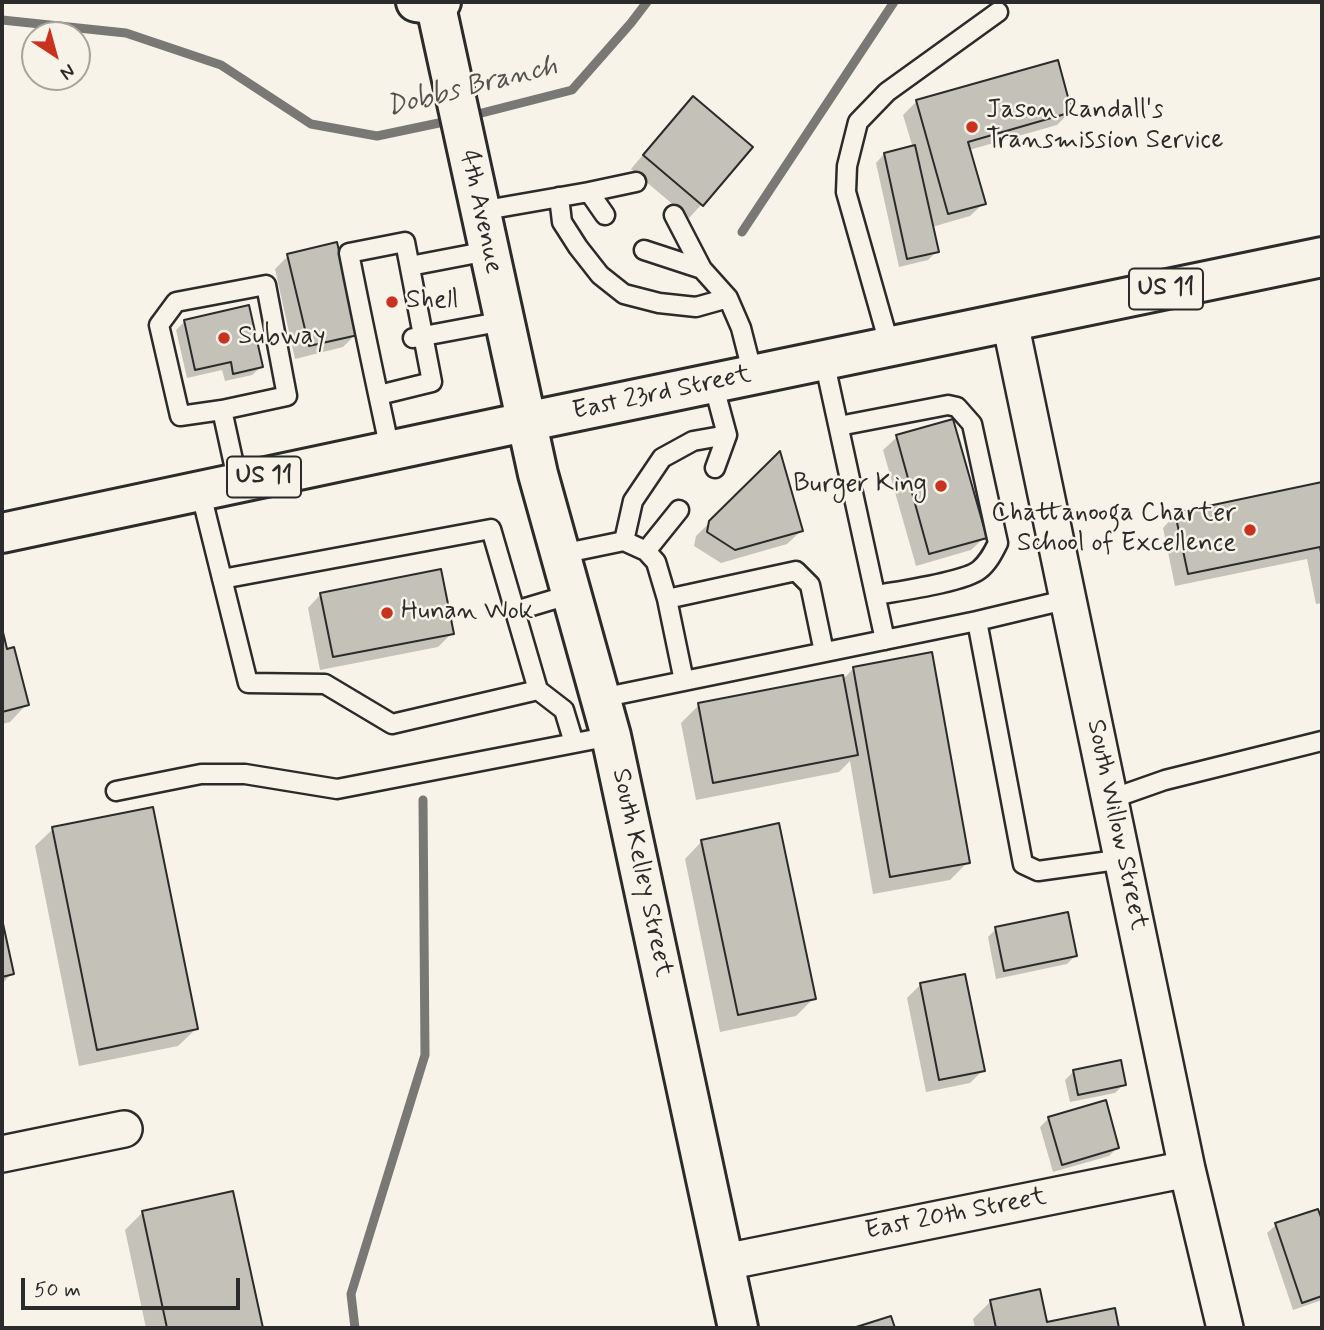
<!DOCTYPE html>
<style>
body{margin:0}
#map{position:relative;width:1324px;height:1330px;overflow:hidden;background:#f7f3e8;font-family:Mynerve,sans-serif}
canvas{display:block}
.frame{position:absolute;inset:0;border:4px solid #2b2b2b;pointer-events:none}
.north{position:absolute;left:21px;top:21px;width:70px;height:70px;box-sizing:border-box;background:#f7f3e8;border:2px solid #a5a39c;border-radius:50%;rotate:144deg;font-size:19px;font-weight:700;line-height:28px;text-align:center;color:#2b2b2b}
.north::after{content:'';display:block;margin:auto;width:24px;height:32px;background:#c8321e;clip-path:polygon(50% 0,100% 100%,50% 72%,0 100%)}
.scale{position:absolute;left:21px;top:1278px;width:219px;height:32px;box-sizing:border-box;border:4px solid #2b2b2b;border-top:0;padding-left:9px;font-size:21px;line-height:24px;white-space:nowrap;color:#2b2b2b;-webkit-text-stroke:5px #f7f3e8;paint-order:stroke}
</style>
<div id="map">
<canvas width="1324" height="1330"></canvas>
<div class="frame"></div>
<div class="north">N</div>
<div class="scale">50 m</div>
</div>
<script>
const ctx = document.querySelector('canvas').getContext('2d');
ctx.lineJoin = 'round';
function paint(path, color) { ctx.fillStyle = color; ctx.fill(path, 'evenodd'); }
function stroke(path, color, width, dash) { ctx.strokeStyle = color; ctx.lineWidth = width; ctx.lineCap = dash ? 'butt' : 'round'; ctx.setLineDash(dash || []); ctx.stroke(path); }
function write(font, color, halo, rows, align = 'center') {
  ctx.font = font + ' Mynerve,sans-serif'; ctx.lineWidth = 5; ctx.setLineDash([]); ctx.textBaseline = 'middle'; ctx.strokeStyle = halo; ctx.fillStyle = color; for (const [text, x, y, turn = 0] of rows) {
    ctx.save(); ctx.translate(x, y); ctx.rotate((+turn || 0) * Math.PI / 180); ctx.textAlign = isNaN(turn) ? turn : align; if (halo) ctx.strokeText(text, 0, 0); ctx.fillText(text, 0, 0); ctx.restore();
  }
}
paint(new Path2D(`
 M 917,101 L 1070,112 L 1057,125 L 969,150 L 984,203 L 970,216 L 932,227 L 937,251 L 928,260 L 899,267 L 876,163 L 884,154 L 913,148 L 903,115 Z
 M 680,111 L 702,204 L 689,218 L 631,169 Z
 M 288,256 L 356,334 L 343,347 L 295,359 L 275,269 Z
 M 185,321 L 261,367 L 252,375 L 225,381 L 222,370 L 187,378 L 176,330 Z
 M 952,421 L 985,537 L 971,550 L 916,566 L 883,450 L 897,437 Z
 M 779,454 L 801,531 L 787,544 L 721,563 L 694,546 L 696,536 Z
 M 1322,484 L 1322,603 L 1316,604 L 1307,559 L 1175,586 L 1163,528 L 1176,514 Z
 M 321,594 L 452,633 L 438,647 L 320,670 L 308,608 Z
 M 2,636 L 6,651 L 27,704 L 10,722 L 2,724 Z
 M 854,668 L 968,862 L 950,880 L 873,894 L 850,761 L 839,772 L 696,800 L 681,723 L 699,705 L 842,680 Z
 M 53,829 L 196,1029 L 178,1046 L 79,1066 L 35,846 Z
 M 702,841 L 814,998 L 796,1016 L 720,1032 L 685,859 Z
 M 2,927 L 12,973 L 2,984 Z
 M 996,929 L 1076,955 L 1067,964 L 996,979 L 988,937 Z
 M 920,985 L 983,1070 L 970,1083 L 926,1092 L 907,998 Z
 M 1074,1071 L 1124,1084 L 1115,1093 L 1070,1102 L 1065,1080 Z
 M 1049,1118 L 1117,1148 L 1109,1156 L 1053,1172 L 1040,1127 Z
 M 232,1193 L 261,1328 L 146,1328 L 125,1230 L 143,1212 Z
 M 1317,1211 L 1322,1225 L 1322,1300 L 1293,1310 L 1267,1233 L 1276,1225 Z
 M 991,1301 L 1046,1324 L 1114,1310 L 1118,1328 L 975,1328 L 973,1319 Z`), '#0003');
stroke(new Path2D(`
 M 2,20 L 126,33 L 221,65 L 311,124 L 377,136 L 453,120
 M 470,116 L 572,90 L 631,23 L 647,2
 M 742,232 L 894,2
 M 355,1328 L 351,1294 L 425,1055 L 423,800`), '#7a7874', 9);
const building = new Path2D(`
 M 1058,60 L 1072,112 L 968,142 L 986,204 L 948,214 L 916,100 Z
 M 693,96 L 753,147 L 703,206 L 643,155 Z
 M 915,145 L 939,252 L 907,259 L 884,153 Z
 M 337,242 L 358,335 L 309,346 L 287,254 Z
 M 249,305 L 263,367 L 233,374 L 231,362 L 195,370 L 184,320 Z
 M 953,419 L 987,538 L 929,554 L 896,435 Z
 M 780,451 L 803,531 L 735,550 L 707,532 L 709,521 Z
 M 1322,482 L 1322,558 L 1320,547 L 1188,574 L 1175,513 Z
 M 441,569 L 454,634 L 333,657 L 320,593 Z
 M 2,628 L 7,649 L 14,647 L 29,705 L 2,712 Z
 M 932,652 L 970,863 L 890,877 L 853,667 Z
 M 843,675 L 858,755 L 713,783 L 698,703 Z
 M 153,807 L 198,1029 L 97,1050 L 52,827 Z
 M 779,823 L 816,999 L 738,1015 L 701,840 Z
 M 1068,912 L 1077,956 L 1004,971 L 995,927 Z
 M 2,919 L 14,974 L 2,977 Z
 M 965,974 L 985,1071 L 939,1080 L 920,983 Z
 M 1121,1060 L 1126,1085 L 1078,1095 L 1073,1070 Z
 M 1106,1100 L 1119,1148 L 1062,1165 L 1048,1117 Z
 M 233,1191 L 263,1328 L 167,1328 L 142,1211 Z
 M 1318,1209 L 1322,1220 L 1322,1296 L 1302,1303 L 1275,1223 Z
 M 1040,1289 L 1047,1322 L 1115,1308 L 1119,1328 L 996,1328 L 990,1300 Z
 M 891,1316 L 895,1328 L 853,1328 Z`);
paint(building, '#c4c1b9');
stroke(building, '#2b2b2b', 2);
const service = new Path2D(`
 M 559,197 L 562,222 L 578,247 L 600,275 L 624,294 L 659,303 L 696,307 L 728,298
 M 480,211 L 589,192
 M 605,215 L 589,192 L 636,182
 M 674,215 L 702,269 L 728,298 L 741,328 L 753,375
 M 644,250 L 702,269
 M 410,266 L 488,251
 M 413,338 L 504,321
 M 890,347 L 846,192 L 847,166 L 858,122 L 887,92 L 998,12
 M 824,360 L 885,640
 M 713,383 L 727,435 L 715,468
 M 379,395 L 432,382 L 405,242 L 349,253 C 362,319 376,385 390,450
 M 222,410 L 180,416 L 159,325 L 176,302 L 266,285 L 287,396 L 222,410 L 238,483
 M 839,426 L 948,405 L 957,407 L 972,424 L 998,543 C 993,553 988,563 979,570 C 964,582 899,591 877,595
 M 200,490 L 248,683 L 325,684 L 392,724 L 538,690
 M 624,541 L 633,501 L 662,458 L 693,441 L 727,435
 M 646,551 L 679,510
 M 561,554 L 624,541 L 646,551 L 656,562 L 667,599
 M 222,579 L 491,529 L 538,690 L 564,710 L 574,743
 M 515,611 L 572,594
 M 977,621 L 1069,599
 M 684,681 L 667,599 L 796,571 L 810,585 L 824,652
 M 601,698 L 977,621 L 1023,864 L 1038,871 L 1124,859
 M 116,791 L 201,774 L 245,774 L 337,789 L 611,736
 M 1111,799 L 1165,780 L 1322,741`);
const minor = new Path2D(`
 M 1010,322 L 1187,1169 L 1225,1328
 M 2,1154 L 124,1129
 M 725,1262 L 1187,1169`);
const secondary = new Path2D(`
 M 435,2 L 538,474 L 611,736 L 738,1328`);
const primary = new Path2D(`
 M 2,533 L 525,422 L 1322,257`);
const motorway = new Path2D(`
 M 416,2 L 436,5 L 441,2`);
stroke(service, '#2b2b2b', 23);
stroke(minor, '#2b2b2b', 40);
stroke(secondary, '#2b2b2b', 44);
stroke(primary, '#2b2b2b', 44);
stroke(motorway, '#2b2b2b', 44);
stroke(service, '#f7f3e8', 18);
stroke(minor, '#f7f3e8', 35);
stroke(secondary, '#f7f3e8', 38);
stroke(primary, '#f7f3e8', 38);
stroke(motorway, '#f7f3e8', 38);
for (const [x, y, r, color] of [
 [972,127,7,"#c8321e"],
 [392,302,7,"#c8321e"],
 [224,338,7,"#c8321e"],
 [941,486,7,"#c8321e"],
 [1250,530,7,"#c8321e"],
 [387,613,7,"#c8321e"]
]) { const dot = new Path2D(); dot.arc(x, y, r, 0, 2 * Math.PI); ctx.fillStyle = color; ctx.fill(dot); stroke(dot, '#f7f3e8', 2.5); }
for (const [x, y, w] of [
 [1166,289,74],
 [264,477,74]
]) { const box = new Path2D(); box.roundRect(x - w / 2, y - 20.5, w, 41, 5); ctx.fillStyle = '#f7f3e8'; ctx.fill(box); stroke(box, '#2b2b2b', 2); }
write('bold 24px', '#2b2b2b', null, [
 ["US 11",1166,289],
 ["US 11",264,477]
]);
write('26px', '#2b2b2b', '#f7f3e8', [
 ["Jason Randall's",986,112],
 ["Transmission Service",986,142],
 ["Shell",406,302],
 ["Subway",238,338],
 ["Burger King",927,486,"right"],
 ["Chattanooga Charter",1236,515,"right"],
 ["School of Excellence",1236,545,"right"],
 ["Hunan Wok",401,613]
], 'left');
write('26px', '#2b2b2b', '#f7f3e8', [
 ["4th Avenue",480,212,78],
 ["East 23rd Street",662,394,-12],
 ["South Willow Street",1116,825,78],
 ["South Kelley Street",641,873,78],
 ["East 20th Street",956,1215,-11]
]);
write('italic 28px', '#53524f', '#f7f3e8', [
 ["Dobbs Branch",472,88,-14]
]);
</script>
